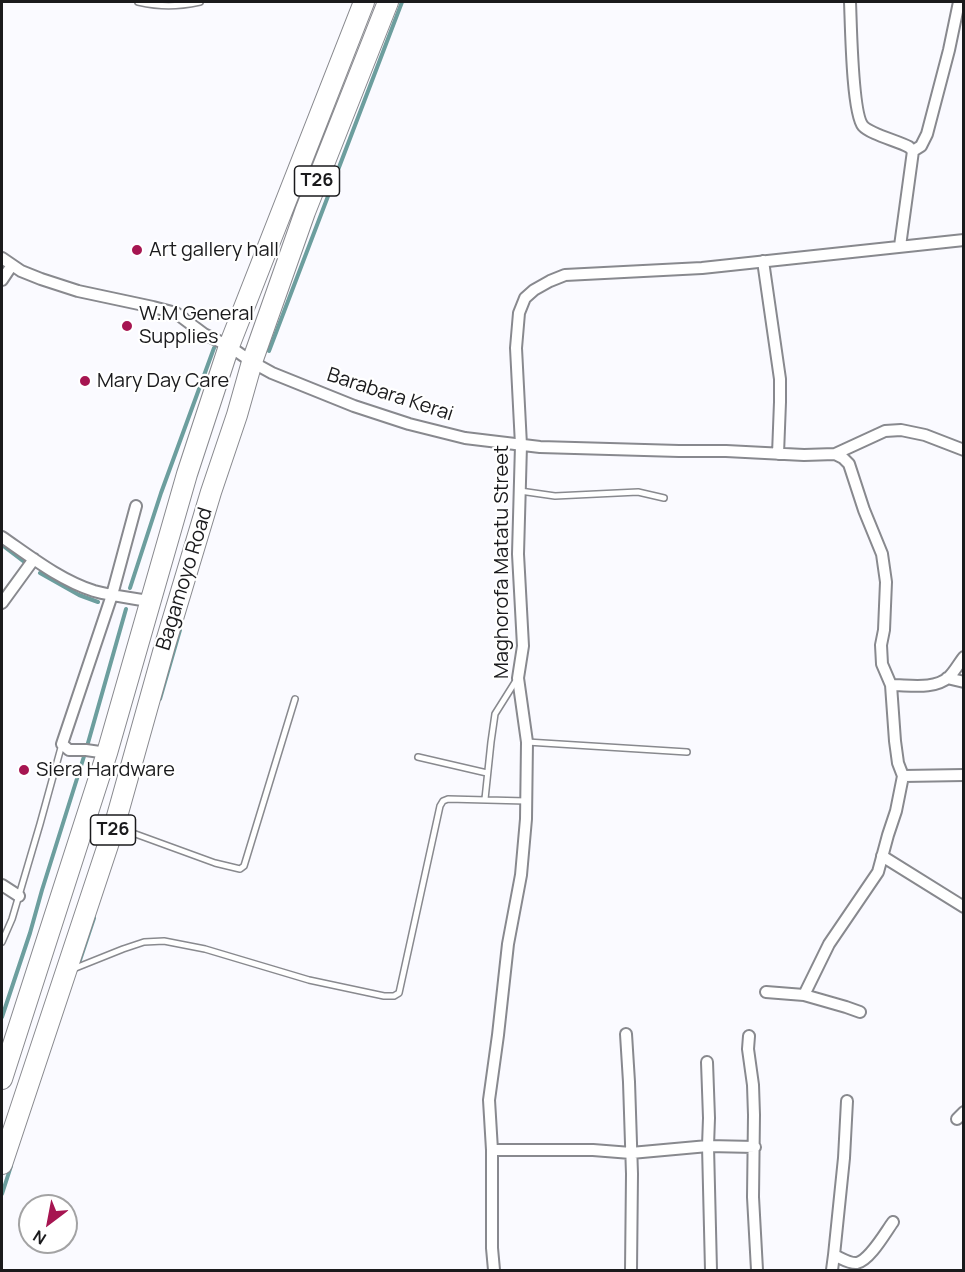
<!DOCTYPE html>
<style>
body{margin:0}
#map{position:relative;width:965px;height:1272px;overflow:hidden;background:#fafaff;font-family:Manrope,sans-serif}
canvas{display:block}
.frame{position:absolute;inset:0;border:3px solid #1a1a1c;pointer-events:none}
.north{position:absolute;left:18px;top:1194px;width:60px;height:60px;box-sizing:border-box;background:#fff;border:2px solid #a3a3a4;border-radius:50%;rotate:212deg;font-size:16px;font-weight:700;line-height:24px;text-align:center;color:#1a1a1c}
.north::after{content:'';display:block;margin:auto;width:21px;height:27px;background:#a61551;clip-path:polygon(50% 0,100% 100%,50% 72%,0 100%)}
</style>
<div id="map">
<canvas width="965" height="1272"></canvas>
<div class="frame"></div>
<div class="north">N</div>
</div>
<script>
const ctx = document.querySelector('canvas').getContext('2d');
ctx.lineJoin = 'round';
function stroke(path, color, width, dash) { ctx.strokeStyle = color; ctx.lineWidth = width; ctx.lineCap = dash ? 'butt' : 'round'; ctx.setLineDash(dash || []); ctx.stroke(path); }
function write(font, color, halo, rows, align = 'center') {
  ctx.font = font + ' Manrope,sans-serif'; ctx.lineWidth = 4.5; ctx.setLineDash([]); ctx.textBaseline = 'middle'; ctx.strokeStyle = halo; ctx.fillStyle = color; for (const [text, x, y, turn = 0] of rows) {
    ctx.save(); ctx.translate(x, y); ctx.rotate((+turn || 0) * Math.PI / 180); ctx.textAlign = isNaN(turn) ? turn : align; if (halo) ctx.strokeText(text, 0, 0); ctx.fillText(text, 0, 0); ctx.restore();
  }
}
stroke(new Path2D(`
 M 269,351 L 402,2
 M 2,545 L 27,564
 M 40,573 L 79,595 L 98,602
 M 130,588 L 161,493 L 214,348
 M 160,699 L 180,630
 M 78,966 L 94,918
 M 2,1017 L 30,933 L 42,890 L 86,750 L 126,609
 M 2,1194 L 11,1166`), '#6c9e9e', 4);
const lane = new Path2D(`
 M 138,2 C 161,7 176,7 200,2
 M 520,491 L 555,496 L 638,492 L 664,498
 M 527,742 L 687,752
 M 418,757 L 487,773
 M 485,799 L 491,742 L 495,714 L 517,679
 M 119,828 L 215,863 L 240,869 L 244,866 L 295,699
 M 2,942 L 12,919 L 40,824 L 62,744
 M 73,969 L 123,949 L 144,942 L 164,941 L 205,949 L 309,980 L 384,996 L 394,996 L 399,993 L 440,806 L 443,801 L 448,799 L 526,801`);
const street = new Path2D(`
 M 850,2 C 851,23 852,113 863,126 C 870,134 898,141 909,147 L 913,151 L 900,246
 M 913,151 L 921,146 L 927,134 L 949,50 L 959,2
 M 2,258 L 21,271 L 41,279 L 78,291 L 153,307 L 176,313 L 204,334 L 229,346 L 252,362 L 272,373 L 354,406 L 409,424 L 465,438 L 540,447 L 679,451 L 726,451 L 804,455 L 835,454 L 885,431 L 901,430 L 925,435 L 964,450
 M 763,261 L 780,379 L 780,402 L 778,454
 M 2,280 L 12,265
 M 2,537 C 31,557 60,580 94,591 C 112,596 131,598 149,601
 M 2,603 L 34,559
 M 947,678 L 964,682
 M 891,685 C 910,685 934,690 949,677 C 955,671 959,663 964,657
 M 107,753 L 86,750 L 69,750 L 62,744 L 112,595 L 136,506
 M 903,776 L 964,775
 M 882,856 L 964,907
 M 2,885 L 19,896
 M 766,992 L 804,995 L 846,1007 L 860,1012
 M 804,995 L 829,944 L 878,872 L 888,835 L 896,811 L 903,776 L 898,763 L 895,741 L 891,685 L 882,664 L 881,645 L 884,630 L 886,582 L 882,554 L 864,510 L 849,464 L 843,458 L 835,454
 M 626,1034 L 629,1082 L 632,1174 L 631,1270
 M 749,1036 L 748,1049 L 753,1085 L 754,1115 L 753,1197 L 757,1270
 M 707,1062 L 709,1118 L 708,1146 L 711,1270
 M 847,1101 L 844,1158 L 834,1255 C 841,1258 850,1264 857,1263 C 870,1260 885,1233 893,1222
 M 957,1119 L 964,1112
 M 492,1150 L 593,1150 L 631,1153 L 708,1146 L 755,1147
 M 494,1270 L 492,1248 L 492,1150 L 489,1100 L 498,1035 L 508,944 L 521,875 L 526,819 L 527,742 L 518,678 L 523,646 L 518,554 L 521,445 L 516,348 L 519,313 L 525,298 L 534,290 L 550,281 L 565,275 L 702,268 L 964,240
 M 832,1270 L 834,1255`);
const highway = new Path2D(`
 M 2,1079 L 107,753 L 187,474 L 229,346 L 364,2
 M 2,1164 L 114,827 L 165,645 L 211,492 L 237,415 L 252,362 L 305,212 L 388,2`);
stroke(lane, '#88898e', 8);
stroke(street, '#88898e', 14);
stroke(highway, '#88898e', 22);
stroke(lane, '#fff', 5);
stroke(street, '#fff', 10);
stroke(highway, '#fff', 20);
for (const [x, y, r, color] of [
 [137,250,6,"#a61551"],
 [127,326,6,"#a61551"],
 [85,381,6,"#a61551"],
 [24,770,6,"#a61551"]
]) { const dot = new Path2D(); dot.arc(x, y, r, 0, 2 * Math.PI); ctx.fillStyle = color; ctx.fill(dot); stroke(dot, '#fff', 2); }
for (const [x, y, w] of [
 [317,181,45],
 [113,830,45]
]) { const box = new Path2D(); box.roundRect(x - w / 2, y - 15, w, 30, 4.5); ctx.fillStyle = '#fff'; ctx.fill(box); stroke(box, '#1a1a1c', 1.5); }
write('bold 18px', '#1a1a1c', null, [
 ["T26",317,181],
 ["T26",113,830]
]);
write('20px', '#1a1a1c', '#fff', [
 ["Art gallery hall",149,250],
 ["W.M General",139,314],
 ["Supplies",139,337],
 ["Mary Day Care",97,381],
 ["Siera Hardware",36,770]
], 'left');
write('20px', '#1a1a1c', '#fff', [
 ["Barabara Kerai",390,395,18],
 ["Maghorofa Matatu Street",502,562,-90],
 ["Bagamoyo Road",185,579,-73]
]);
</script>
